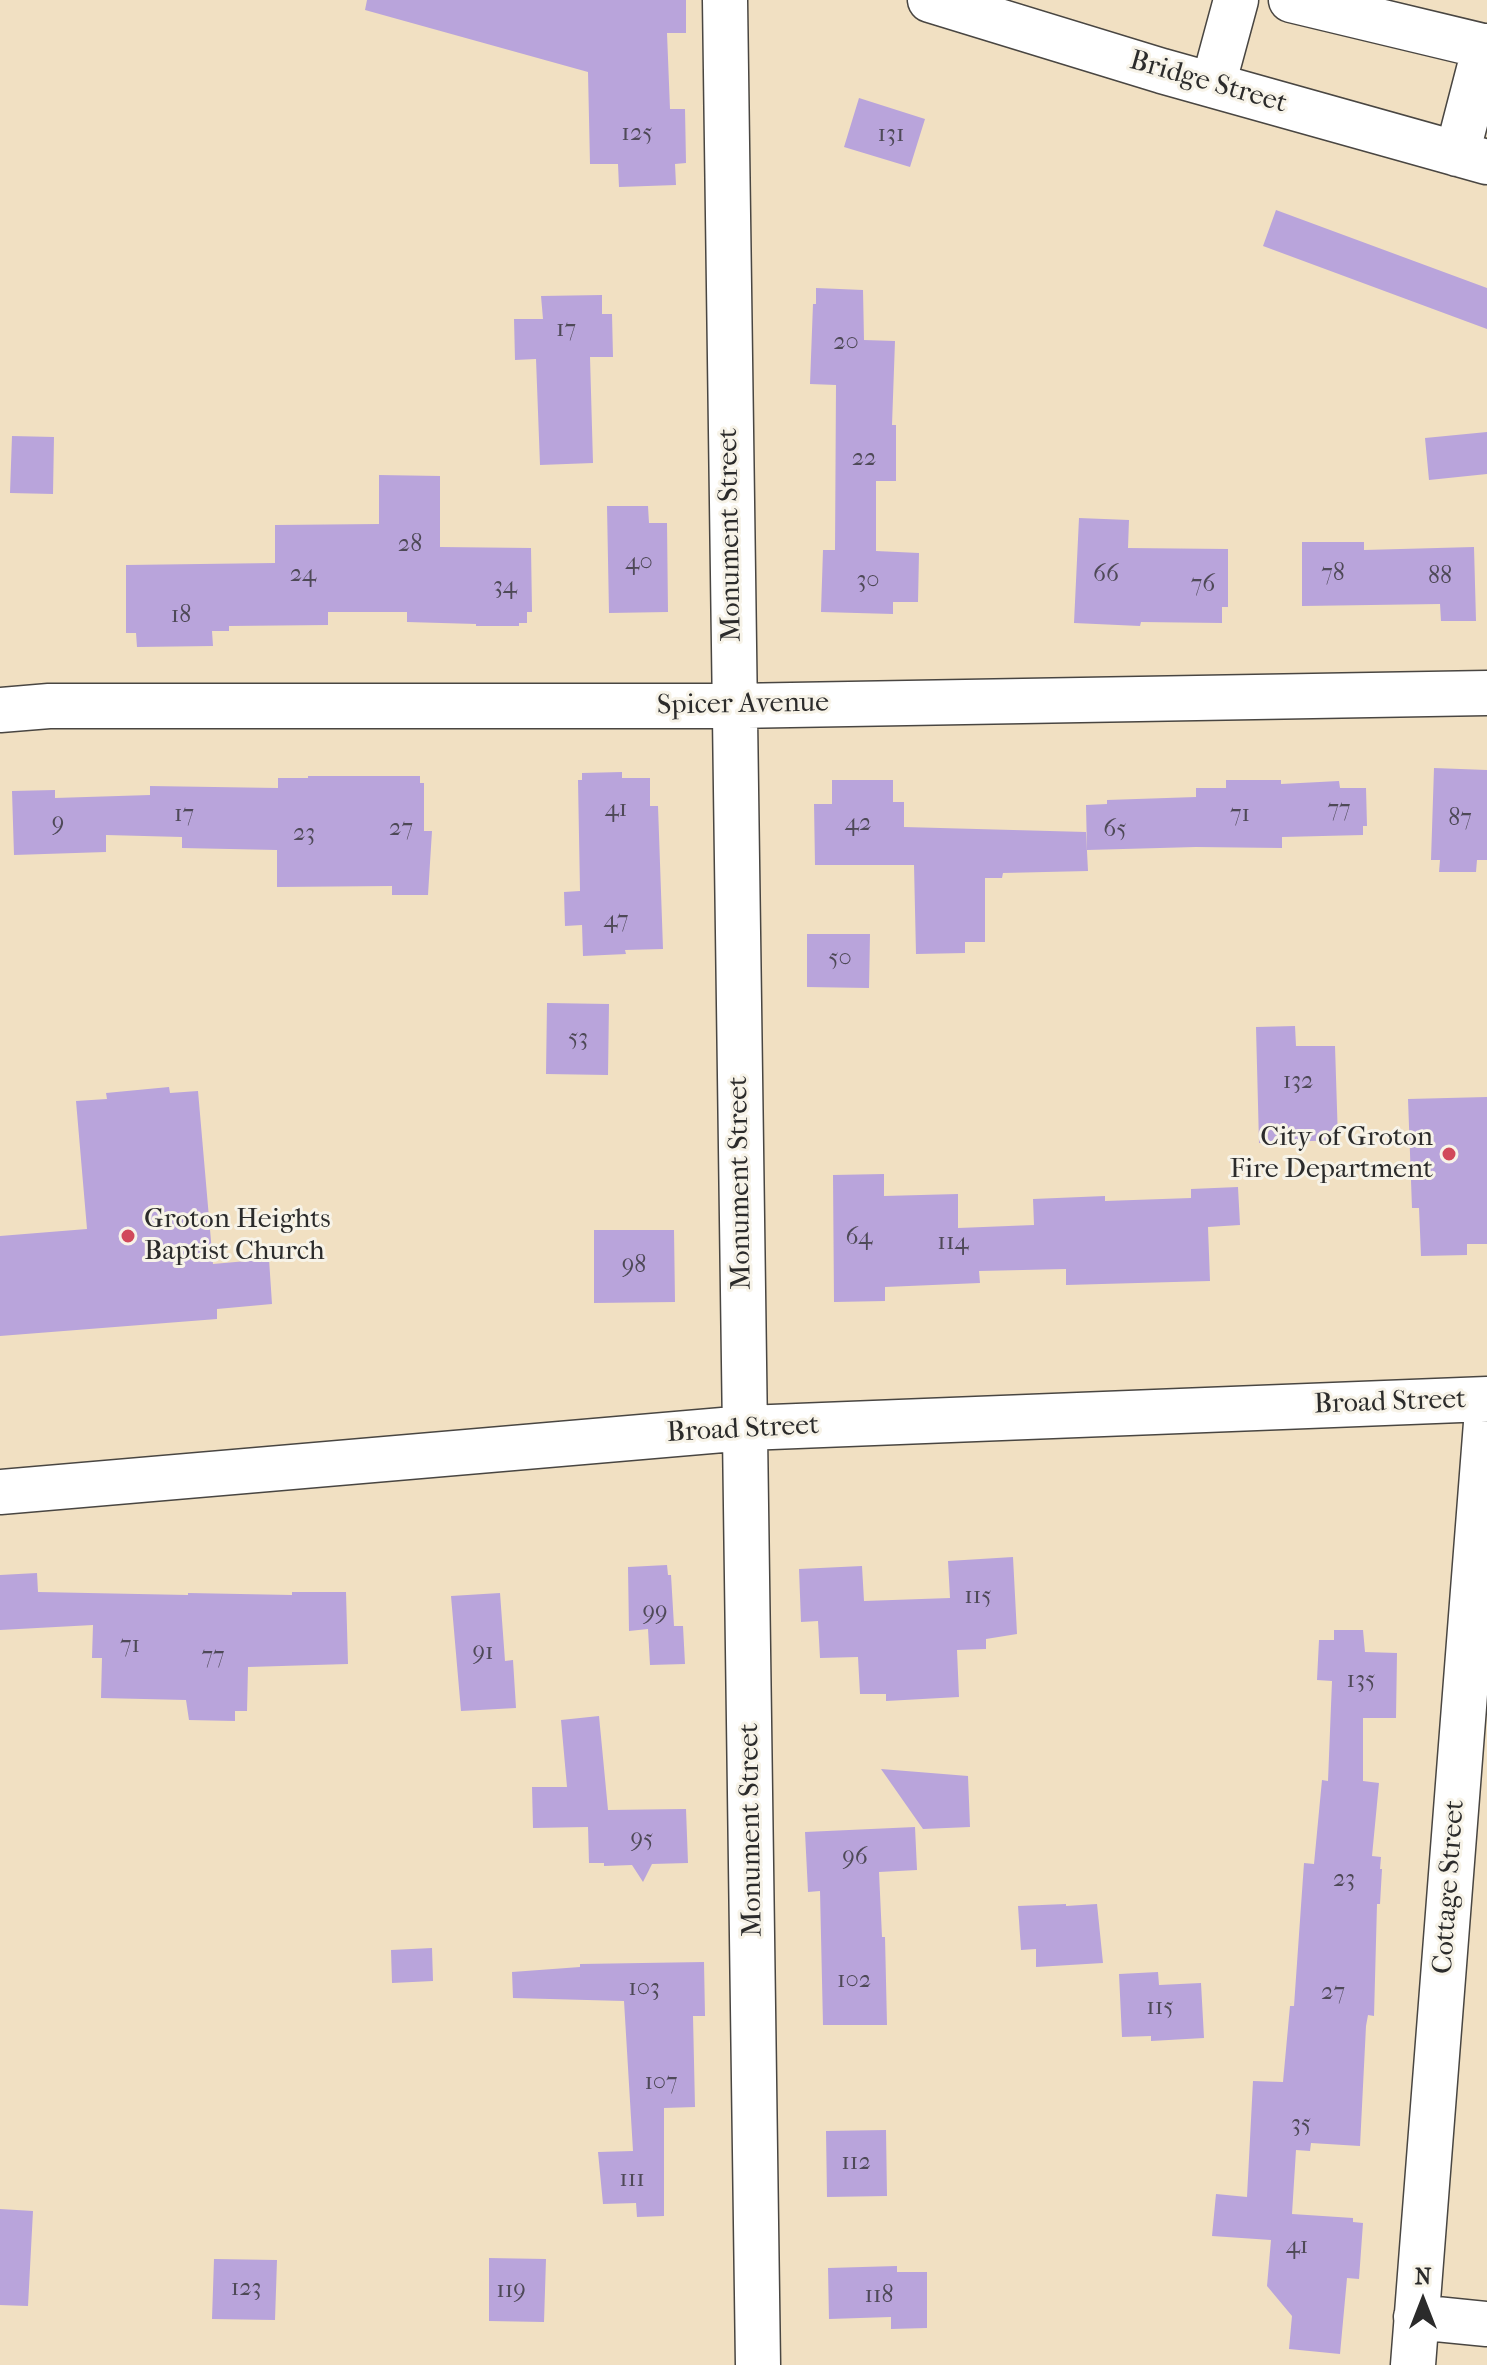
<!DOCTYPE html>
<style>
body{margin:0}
#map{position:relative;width:1487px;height:2365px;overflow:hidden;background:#f1e0c2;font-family:"IM FELL French Canon",serif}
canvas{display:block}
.north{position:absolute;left:1383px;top:2261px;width:80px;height:80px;-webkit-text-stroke:6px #f7f3e8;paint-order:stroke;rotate:0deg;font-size:22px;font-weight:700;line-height:32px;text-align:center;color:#2b2b2b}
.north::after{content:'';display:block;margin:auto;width:28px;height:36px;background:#2b2b2b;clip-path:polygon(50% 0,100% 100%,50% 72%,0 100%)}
</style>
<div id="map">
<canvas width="1487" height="2365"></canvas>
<div class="north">N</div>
</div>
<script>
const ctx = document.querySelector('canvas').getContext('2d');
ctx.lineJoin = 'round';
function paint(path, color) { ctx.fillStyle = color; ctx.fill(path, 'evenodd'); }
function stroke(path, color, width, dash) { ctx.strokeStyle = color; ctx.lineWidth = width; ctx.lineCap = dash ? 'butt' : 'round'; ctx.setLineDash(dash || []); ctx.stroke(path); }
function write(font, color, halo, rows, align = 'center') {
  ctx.font = font + ' "IM FELL French Canon",serif'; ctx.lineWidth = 6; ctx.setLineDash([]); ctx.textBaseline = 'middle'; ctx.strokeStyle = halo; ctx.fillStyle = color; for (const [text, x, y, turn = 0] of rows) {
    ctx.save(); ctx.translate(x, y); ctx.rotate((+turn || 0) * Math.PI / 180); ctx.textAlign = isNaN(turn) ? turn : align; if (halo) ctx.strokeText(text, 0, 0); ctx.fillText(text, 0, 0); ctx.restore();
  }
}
paint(new Path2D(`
 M 367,0 L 686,0 L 686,33 L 667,33 L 670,109 L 685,109 L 686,163 L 675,164 L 676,185 L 619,187 L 618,164 L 590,164 L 588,72 L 365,10 Z
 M 859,98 L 925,119 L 910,167 L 844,147 Z
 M 1276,210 L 1487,288 L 1487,329 L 1263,246 Z
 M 816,288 L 863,290 L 864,340 L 895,341 L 892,425 L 896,425 L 896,481 L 876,481 L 876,551 L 919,553 L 918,602 L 893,602 L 893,614 L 821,612 L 823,550 L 835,550 L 836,385 L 810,384 L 813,304 L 816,304 Z
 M 602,295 L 602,314 L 612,314 L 613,357 L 590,357 L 593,463 L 540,465 L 536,359 L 515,360 L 514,319 L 543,319 L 541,296 Z
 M 1487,432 L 1487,474 L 1429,480 L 1425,438 Z
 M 12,436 L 54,437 L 53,494 L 10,493 Z
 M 379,475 L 440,476 L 440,547 L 531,548 L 532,612 L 527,612 L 527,623 L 519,623 L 519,626 L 476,626 L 476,624 L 407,622 L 407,612 L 328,612 L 328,625 L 229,626 L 229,631 L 212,631 L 213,646 L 137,647 L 136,633 L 126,633 L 126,565 L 275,563 L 275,525 L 379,524 Z
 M 607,506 L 648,506 L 649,523 L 667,523 L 668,612 L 609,613 Z
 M 1079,518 L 1129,520 L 1128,548 L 1228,549 L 1228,607 L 1222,607 L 1222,623 L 1141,622 L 1140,626 L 1074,623 Z
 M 1302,542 L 1364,542 L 1364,550 L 1474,547 L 1476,621 L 1441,621 L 1440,604 L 1302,606 Z
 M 1434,768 L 1487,770 L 1487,860 L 1477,860 L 1476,872 L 1439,872 L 1440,860 L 1431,860 Z
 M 622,772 L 622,778 L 650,778 L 650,806 L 658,806 L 663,949 L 625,950 L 626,954 L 583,956 L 582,925 L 565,926 L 564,892 L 580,891 L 578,780 L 582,780 L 582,773 Z
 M 308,776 L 420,776 L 420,783 L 424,783 L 424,831 L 432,831 L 428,895 L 392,895 L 392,886 L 277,887 L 277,850 L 182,848 L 182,837 L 106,835 L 106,852 L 14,855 L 12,791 L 55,790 L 55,798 L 150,795 L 150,786 L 278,788 L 278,778 L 308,778 Z
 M 832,780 L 893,780 L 893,802 L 904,802 L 904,827 L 1086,832 L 1088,871 L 1003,873 L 1002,878 L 985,878 L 985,942 L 965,942 L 965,953 L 916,954 L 914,865 L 815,865 L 814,804 L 832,804 Z
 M 1226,780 L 1281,780 L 1281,784 L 1339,781 L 1340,788 L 1366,788 L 1367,826 L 1363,826 L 1363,835 L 1282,837 L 1282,848 L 1196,847 L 1087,850 L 1086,805 L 1107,804 L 1107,800 L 1196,797 L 1196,788 L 1226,788 Z
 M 807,934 L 870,934 L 869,988 L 807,987 Z
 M 547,1003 L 609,1004 L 608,1075 L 546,1074 Z
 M 1295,1026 L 1296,1046 L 1335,1046 L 1338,1140 L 1259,1143 L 1256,1027 Z
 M 169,1087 L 170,1093 L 198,1091 L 213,1264 L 269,1259 L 272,1304 L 217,1309 L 217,1319 L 0,1336 L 0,1236 L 87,1229 L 76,1101 L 107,1099 L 106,1093 Z
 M 1487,1097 L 1487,1244 L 1467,1244 L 1467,1255 L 1421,1256 L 1419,1208 L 1412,1208 L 1408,1099 Z
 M 884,1174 L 884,1196 L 958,1194 L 958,1228 L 1034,1225 L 1033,1199 L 1105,1196 L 1105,1201 L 1191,1198 L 1191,1189 L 1238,1187 L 1240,1225 L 1208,1227 L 1210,1281 L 1066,1285 L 1066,1269 L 979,1271 L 980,1283 L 885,1287 L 885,1301 L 834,1302 L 833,1175 Z
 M 594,1230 L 674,1230 L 675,1302 L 594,1303 Z
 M 1013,1557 L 1017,1634 L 986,1639 L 986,1649 L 957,1650 L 959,1697 L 886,1701 L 886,1694 L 860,1694 L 858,1657 L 820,1658 L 818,1621 L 801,1622 L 799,1569 L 862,1566 L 864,1601 L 950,1598 L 948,1561 Z
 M 667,1565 L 668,1575 L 671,1575 L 674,1626 L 683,1626 L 685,1664 L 650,1665 L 648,1629 L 629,1631 L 628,1567 Z
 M 37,1573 L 38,1592 L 188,1595 L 188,1593 L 292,1595 L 292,1592 L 346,1592 L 348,1664 L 248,1667 L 247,1711 L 235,1711 L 235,1721 L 189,1720 L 186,1700 L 101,1698 L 102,1658 L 92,1658 L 93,1625 L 0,1630 L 0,1575 Z
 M 500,1593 L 505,1661 L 513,1660 L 516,1708 L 461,1711 L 451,1596 Z
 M 1334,1630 L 1363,1630 L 1365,1652 L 1397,1653 L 1396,1718 L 1363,1718 L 1363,1781 L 1379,1783 L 1372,1856 L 1381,1857 L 1380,1869 L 1382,1869 L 1380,1904 L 1377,1904 L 1374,2016 L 1368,2015 L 1366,2026 L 1360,2146 L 1311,2143 L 1310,2151 L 1296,2150 L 1292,2214 L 1353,2218 L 1353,2222 L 1363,2223 L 1359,2279 L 1347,2278 L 1340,2354 L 1289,2349 L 1292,2316 L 1267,2286 L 1271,2240 L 1212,2236 L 1216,2194 L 1247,2197 L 1253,2081 L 1283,2082 L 1290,2006 L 1294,2006 L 1304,1863 L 1314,1864 L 1322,1780 L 1328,1781 L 1332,1681 L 1317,1680 L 1319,1640 L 1334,1640 Z
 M 599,1716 L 608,1810 L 686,1809 L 688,1863 L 652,1864 L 643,1882 L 632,1865 L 604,1866 L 604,1863 L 589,1863 L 588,1827 L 533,1828 L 532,1787 L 567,1787 L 561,1720 Z
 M 881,1769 L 968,1776 L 970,1827 L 923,1829 Z
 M 915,1827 L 917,1870 L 879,1872 L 882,1937 L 885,1937 L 887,2025 L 823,2025 L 820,1891 L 808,1892 L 805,1832 Z
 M 1066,1904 L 1066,1906 L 1097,1904 L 1103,1963 L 1036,1967 L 1036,1949 L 1021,1950 L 1018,1906 Z
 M 432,1948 L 433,1981 L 392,1983 L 391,1950 Z
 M 704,1962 L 705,2016 L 693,2016 L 695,2107 L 664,2108 L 664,2216 L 637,2217 L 636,2203 L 603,2204 L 598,2152 L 633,2151 L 624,2001 L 513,1998 L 512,1972 L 580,1967 L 580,1964 Z
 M 1158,1972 L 1159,1985 L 1201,1983 L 1204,2038 L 1151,2041 L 1151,2036 L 1122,2037 L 1119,1974 Z
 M 886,2130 L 887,2196 L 827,2197 L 826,2131 Z
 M 0,2209 L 33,2211 L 28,2306 L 0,2305 Z
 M 489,2258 L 546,2259 L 544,2322 L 489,2321 Z
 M 214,2259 L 277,2260 L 275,2320 L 212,2319 Z
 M 897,2266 L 897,2272 L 927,2272 L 927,2328 L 891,2329 L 891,2317 L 829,2319 L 828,2268 Z`), '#b9a4db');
const minor = new Path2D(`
 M 725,0 L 758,2365
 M 930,0 L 1162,71 L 1487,162
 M 1291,0 L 1487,47
 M 1213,85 L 1236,0
 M 1457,154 L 1485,46
 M 0,710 L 49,706 L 733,706 L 1487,693
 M 0,1492 L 746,1428 L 1487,1399
 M 1416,2317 L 1487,2324
 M 1413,2365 L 1487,1410`);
stroke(minor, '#494642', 47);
stroke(minor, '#fff', 44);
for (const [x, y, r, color] of [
 [1449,1154,8,"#d1495b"],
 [128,1236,8,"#d1495b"]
]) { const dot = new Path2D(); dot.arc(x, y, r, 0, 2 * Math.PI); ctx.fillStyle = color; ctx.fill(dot); stroke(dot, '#f7f3e8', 3); }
write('24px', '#4e4957', null, [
 ["125",637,134],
 ["131",891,135],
 ["17",566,330],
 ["20",846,343],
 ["22",864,459],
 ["28",410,545],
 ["40",639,563],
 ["78",1333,574],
 ["24",303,575],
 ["66",1106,575],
 ["88",1440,577],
 ["30",868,581],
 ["76",1203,585],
 ["34",505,587],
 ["18",181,616],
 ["41",616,810],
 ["77",1339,810],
 ["17",184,815],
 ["71",1240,815],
 ["87",1460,819],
 ["9",58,824],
 ["42",858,824],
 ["27",401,829],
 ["65",1115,830],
 ["23",304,834],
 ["47",616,921],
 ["50",840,959],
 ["53",578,1039],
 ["132",1298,1082],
 ["64",859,1238],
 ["114",953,1243],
 ["98",634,1266],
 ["115",978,1597],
 ["99",655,1613],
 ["71",130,1646],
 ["91",483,1653],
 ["77",213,1657],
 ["135",1361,1681],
 ["95",642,1840],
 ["96",855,1858],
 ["23",1344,1880],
 ["102",854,1981],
 ["103",644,1989],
 ["27",1333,1993],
 ["115",1160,2008],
 ["107",661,2083],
 ["35",1301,2125],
 ["112",856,2163],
 ["111",632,2180],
 ["41",1297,2247],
 ["123",246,2289],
 ["119",511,2291],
 ["118",879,2296]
]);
write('28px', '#2b2b2b', '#f7f3e8', [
 ["Bridge Street",1208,83,16],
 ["Monument Street",731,535,-91],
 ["Spicer Avenue",743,705,-1],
 ["Monument Street",741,1183,-91],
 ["Broad Street",1390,1403,-2],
 ["Broad Street",743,1430,-3],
 ["Monument Street",752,1830,-91],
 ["Cottage Street",1450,1887,-86]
]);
write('28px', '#2b2b2b', '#f7f3e8', [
 ["City of Groton",1433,1138],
 ["Fire Department",1433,1170],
 ["Groton Heights",144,1220,"left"],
 ["Baptist Church",144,1252,"left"]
], 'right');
</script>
